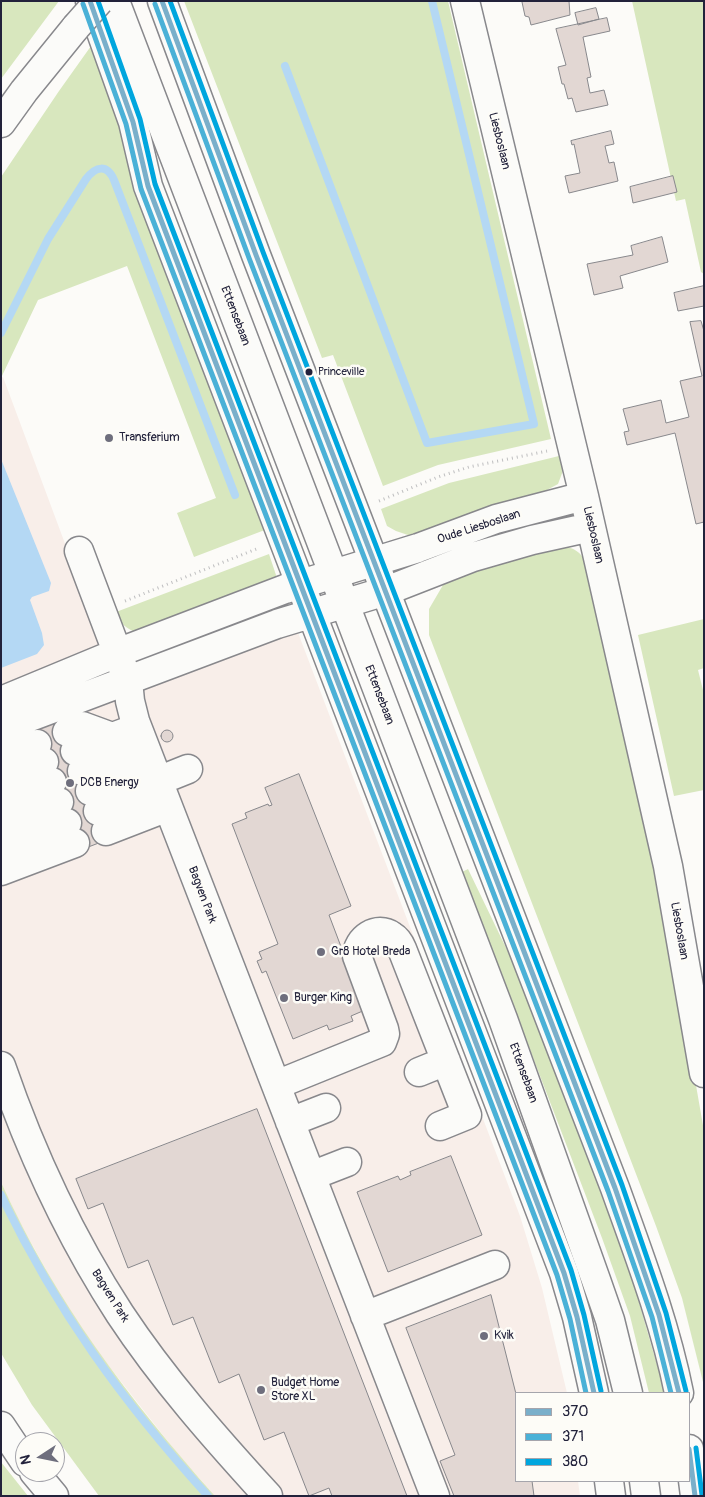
<!DOCTYPE html>
<style>
body{margin:0}
#map{position:relative;width:705px;height:1497px;overflow:hidden;background:#fcfbf8;font-family:Pangolin,sans-serif}
canvas{display:block}
.frame{position:absolute;inset:0;border:2px solid #22223b;pointer-events:none}
.legend{position:absolute;left:515px;top:1392px;width:175px;height:90px;box-sizing:border-box;background:#fdfcf7;border:1px solid #a5a5ac;margin:0;padding:6px 9px;list-style:none;font-size:15px;color:#22223b}
.legend li{display:flex;align-items:center;gap:10px;height:25px}
.legend b{width:25px;border:1px solid #a5a5ac}
.north{position:absolute;left:15px;top:1432px;width:50px;height:50px;box-sizing:border-box;background:#fdfcf7;border:1px solid #a5a5ac;border-radius:50%;rotate:259deg;font-size:14px;font-weight:700;line-height:20px;text-align:center;color:#22223b}
.north::after{content:'';display:block;margin:auto;width:18px;height:22px;background:#6e6e7d;clip-path:polygon(50% 0,100% 100%,50% 72%,0 100%)}
</style>
<div id="map">
<canvas width="705" height="1497"></canvas>
<div class="frame"></div>
<ul class="legend">
<li><b style="height:6px;background:#7aafca"></b>370</li>
<li><b style="height:6px;background:#4ab1d7"></b>371</li>
<li><b style="height:6px;background:#00a6de"></b>380</li>
</ul>
<div class="north">N</div>
</div>
<script>
const ctx = document.querySelector('canvas').getContext('2d');
ctx.lineJoin = 'round';
function paint(path, color) { ctx.fillStyle = color; ctx.fill(path, 'evenodd'); }
function stroke(path, color, width, dash) { ctx.strokeStyle = color; ctx.lineWidth = width; ctx.lineCap = dash ? 'butt' : 'round'; ctx.setLineDash(dash || []); ctx.stroke(path); }
function write(font, color, halo, rows, align = 'center') {
  ctx.font = font + ' Pangolin,sans-serif'; ctx.lineWidth = 5; ctx.setLineDash([]); ctx.textBaseline = 'middle'; ctx.strokeStyle = halo; ctx.fillStyle = color; for (const [text, x, y, turn = 0] of rows) {
    ctx.save(); ctx.translate(x, y); ctx.rotate((+turn || 0) * Math.PI / 180); ctx.textAlign = isNaN(turn) ? turn : align; if (halo) ctx.strokeText(text, 0, 0); ctx.fillText(text, 0, 0); ctx.restore();
  }
}
paint(new Path2D(`
 M 3,377 L 121,694 L 297,630 L 520,1216 L 542,1288 L 567,1393 L 516,1393 L 516,1481 L 578,1481 L 580,1496 L 215,1496 L 177,1453 L 101,1356 L 65,1304 L 18,1219 L 1,1182 L 1,378 Z`), '#f8eee9');
paint(new Path2D(`
 M 1,1 L 59,1 L 1,79 Z
 M 184,1 L 448,1 L 551,439 L 438,465 L 383,486 L 333,355 L 322,358 Z
 M 632,1 L 704,1 L 704,274 L 701,272 L 685,199 L 676,201 Z
 M 96,39 L 270,528 L 194,557 L 177,513 L 216,498 L 127,266 L 38,300 L 1,378 L 1,177 L 59,91 Z
 M 563,455 L 564,468 L 558,484 L 536,496 L 480,512 L 411,536 L 396,531 L 387,526 L 381,509 L 449,483 Z
 M 554,545 C 575,547 580,550 590,569 L 653,840 L 704,1131 L 704,1386 L 682,1298 L 656,1226 L 429,635 L 429,609 L 443,585 L 467,569 Z
 M 269,554 L 277,578 L 136,633 C 126,627 119,624 116,612 Z
 M 284,601 L 287,609 L 162,656 L 160,649 Z
 M 704,619 L 704,668 L 698,670 L 704,694 L 704,790 L 674,796 L 638,635 Z
 M 468,869 L 522,981 L 626,1257 L 665,1393 L 649,1393 L 630,1316 L 602,1238 L 462,872 Z
 M 1,1182 C 55,1302 128,1398 215,1496 L 99,1496 L 32,1405 L 1,1353 Z
 M 1,1462 L 28,1496 L 1,1496 Z`), '#d8e7be');
paint(new Path2D(`
 M 1,459 L 51,583 L 49,591 L 32,597 L 30,600 L 42,633 L 44,645 L 37,654 L 1,668 Z`), '#b4d8f4');
stroke(new Path2D(`
 M 285,66 L 427,443 L 534,424 L 432,1
 M 1,333 L 48,239 L 86,179 C 96,166 107,164 114,180 L 235,495
 M 1,1195 C 56,1310 123,1402 208,1496`), '#b4d8f4', 8);
const building = new Path2D(`
 M 529,1 L 569,1 L 570,15 L 531,25 L 529,17 L 525,16 L 522,2 Z
 M 596,8 L 599,19 L 578,25 L 575,13 Z
 M 607,18 L 610,31 L 583,37 L 591,77 L 587,78 L 590,93 L 604,90 L 608,105 L 576,112 L 572,98 L 568,99 L 564,84 L 562,84 L 558,67 L 566,65 L 556,29 Z
 M 611,131 L 614,144 L 605,146 L 609,163 L 614,162 L 618,181 L 569,193 L 565,176 L 580,173 L 574,144 L 572,145 L 571,141 Z
 M 673,176 L 677,192 L 633,203 L 630,187 Z
 M 662,237 L 668,262 L 620,276 L 623,288 L 594,295 L 587,264 L 633,255 L 631,246 Z
 M 704,286 L 704,306 L 678,311 L 674,293 Z
 M 701,321 L 704,331 L 704,522 L 696,524 L 675,433 L 627,445 L 624,432 L 629,431 L 623,409 L 661,400 L 666,423 L 689,417 L 680,381 L 702,376 L 690,322 Z
 M 61,715 L 109,839 L 78,851 L 30,727 Z
 M161 736a6 6 0 1 1 12 0a6 6 0 1 1-12 0Z
 M 299,774 L 351,906 L 329,915 L 365,1010 L 351,1016 L 353,1021 L 329,1030 L 327,1025 L 293,1039 L 266,971 L 262,973 L 257,961 L 262,959 L 259,952 L 278,944 L 232,824 L 247,818 L 245,813 L 268,804 L 269,806 L 272,805 L 265,788 Z
 M 257,1109 L 359,1372 L 407,1496 L 332,1496 L 329,1488 L 309,1496 L 284,1432 L 264,1440 L 239,1374 L 219,1383 L 193,1317 L 173,1325 L 148,1260 L 128,1268 L 103,1203 L 88,1209 L 76,1179 Z
 M 451,1156 L 482,1235 L 388,1272 L 357,1192 L 398,1176 L 400,1180 L 411,1175 L 410,1172 Z
 M 491,1295 L 516,1394 L 516,1481 L 532,1481 L 534,1496 L 454,1496 L 440,1461 L 455,1455 L 406,1328 Z`);
paint(building, '#e2d7d3');
stroke(building, '#88888c', 1);
const minor = new Path2D(`
 M 90,1 L 133,122 L 148,186 L 564,1273 L 577,1317 L 594,1393
 M 465,1 L 584,496 L 668,866 L 704,1073
 M 79,551 L 128,681 L 130,701 L 135,721 L 435,1496
 M 1,701 L 117,653 L 285,589 L 418,548 L 496,519 L 584,496
 M 1,728 L 277,624 L 386,591 L 473,557 L 532,540 L 591,527
 M 67,732 L 82,726 L 112,737
 M 75,751 L 137,728
 M 1,762 L 4,756 L 37,744
 M 82,771 L 145,747
 M 1,778 L 44,762
 M 158,781 L 188,769
 M 90,791 L 152,767
 M 1,802 L 52,782
 M 98,811 L 160,787
 M 1,825 L 59,802
 M 106,831 L 168,807
 M 1,848 L 67,823
 M 1,871 L 75,843
 M 1,1066 C 31,1153 70,1237 120,1314 C 163,1379 215,1438 268,1496
 M 419,1072 L 446,1061
 M 276,1085 L 382,1042 L 385,1034 L 384,1029 L 357,956 C 357,939 377,925 392,936 C 397,939 400,944 402,949 L 467,1115 L 440,1126
 M 290,1122 L 326,1108
 M 311,1176 L 347,1162
 M 365,1316 L 495,1265
 M 609,1481 L 611,1496`);
const major = new Path2D(`
 M 115,1 L 503,1019 L 596,1280 L 610,1320 L 628,1393
 M 162,1 L 256,255 L 615,1188 C 639,1255 665,1323 679,1393
 M 689,1449 L 695,1496
 M 644,1481 L 646,1496`);
const highway = new Path2D(`
 M 1,123 L 24,91 L 76,27
 M 1,1426 L 25,1462
 M 34,1472 L 54,1496`);
stroke(minor, '#88888c', 31);
stroke(major, '#88888c', 31);
stroke(highway, '#88888c', 31);
stroke(new Path2D(`
 M 379,501 L 438,477 L 469,467 L 547,451
 M 125,601 L 259,548`), '#bfbfc0', 3, [1, 4]);
stroke(minor, '#fbfbf9', 28);
stroke(major, '#fbfbf9', 28);
stroke(highway, '#fbfbf9', 28);
const highwayBridge = new Path2D(`
 M 76,27 L 99,1`);
stroke(highwayBridge, '#88888c', 31, []);
stroke(highwayBridge, '#fbfbf9', 28);
stroke(new Path2D(`
 M 90,1 L 133,122 L 148,186 L 564,1273 L 577,1317 L 594,1393
 M 162,1 L 256,255 L 615,1188 L 659,1315 L 679,1393
 M 689,1449 L 695,1496`), '#7aafca', 5);
stroke(new Path2D(`
 M 83,4 L 126,124 L 141,189 L 557,1275 L 570,1319 L 586,1393
 M 155,4 L 249,258 L 608,1191 L 652,1317 L 671,1393`), '#4ab1d7', 5);
stroke(new Path2D(`
 M 98,1 L 140,119 L 155,184 L 571,1270 L 584,1315 L 601,1391
 M 170,1 L 263,252 L 622,1185 L 666,1313 L 686,1391
 M 696,1448 L 702,1495`), '#00a6de', 5);
for (const [x, y, r, color] of [
 [309,372,4.5,"#22223b"],
 [109,438,5,"#6e6e7d"],
 [70,783,5,"#6e6e7d"],
 [321,952,5,"#6e6e7d"],
 [284,998,5,"#6e6e7d"],
 [484,1336,5,"#6e6e7d"],
 [261,1390,5,"#6e6e7d"]
]) { const dot = new Path2D(); dot.arc(x, y, r, 0, 2 * Math.PI); ctx.fillStyle = color; ctx.fill(dot); stroke(dot, '#fdfcf7', 2); }
write('11px', '#22223b', '#fdfcf7', [
 ["Princeville",318,372]
], 'left');
write('12px', '#22223b', '#fdfcf7', [
 ["Liesboslaan",499,141,76],
 ["Ettensebaan",235,316,69],
 ["Oude Liesboslaan",479,527,-18],
 ["Liesboslaan",593,535,77],
 ["Ettensebaan",379,695,69],
 ["Bagven Park",202,895,69],
 ["Liesboslaan",679,931,80],
 ["Ettensebaan",523,1073,70],
 ["Bagven Park",110,1296,58]
]);
write('12px', '#22223b', '#fdfcf7', [
 ["Transferium",119,438],
 ["DCB Energy",80,783],
 ["Gr8 Hotel Breda",331,952],
 ["Burger King",294,998],
 ["Kvik",494,1336],
 ["Budget Home",271,1383],
 ["Store XL",271,1397]
], 'left');
</script>
